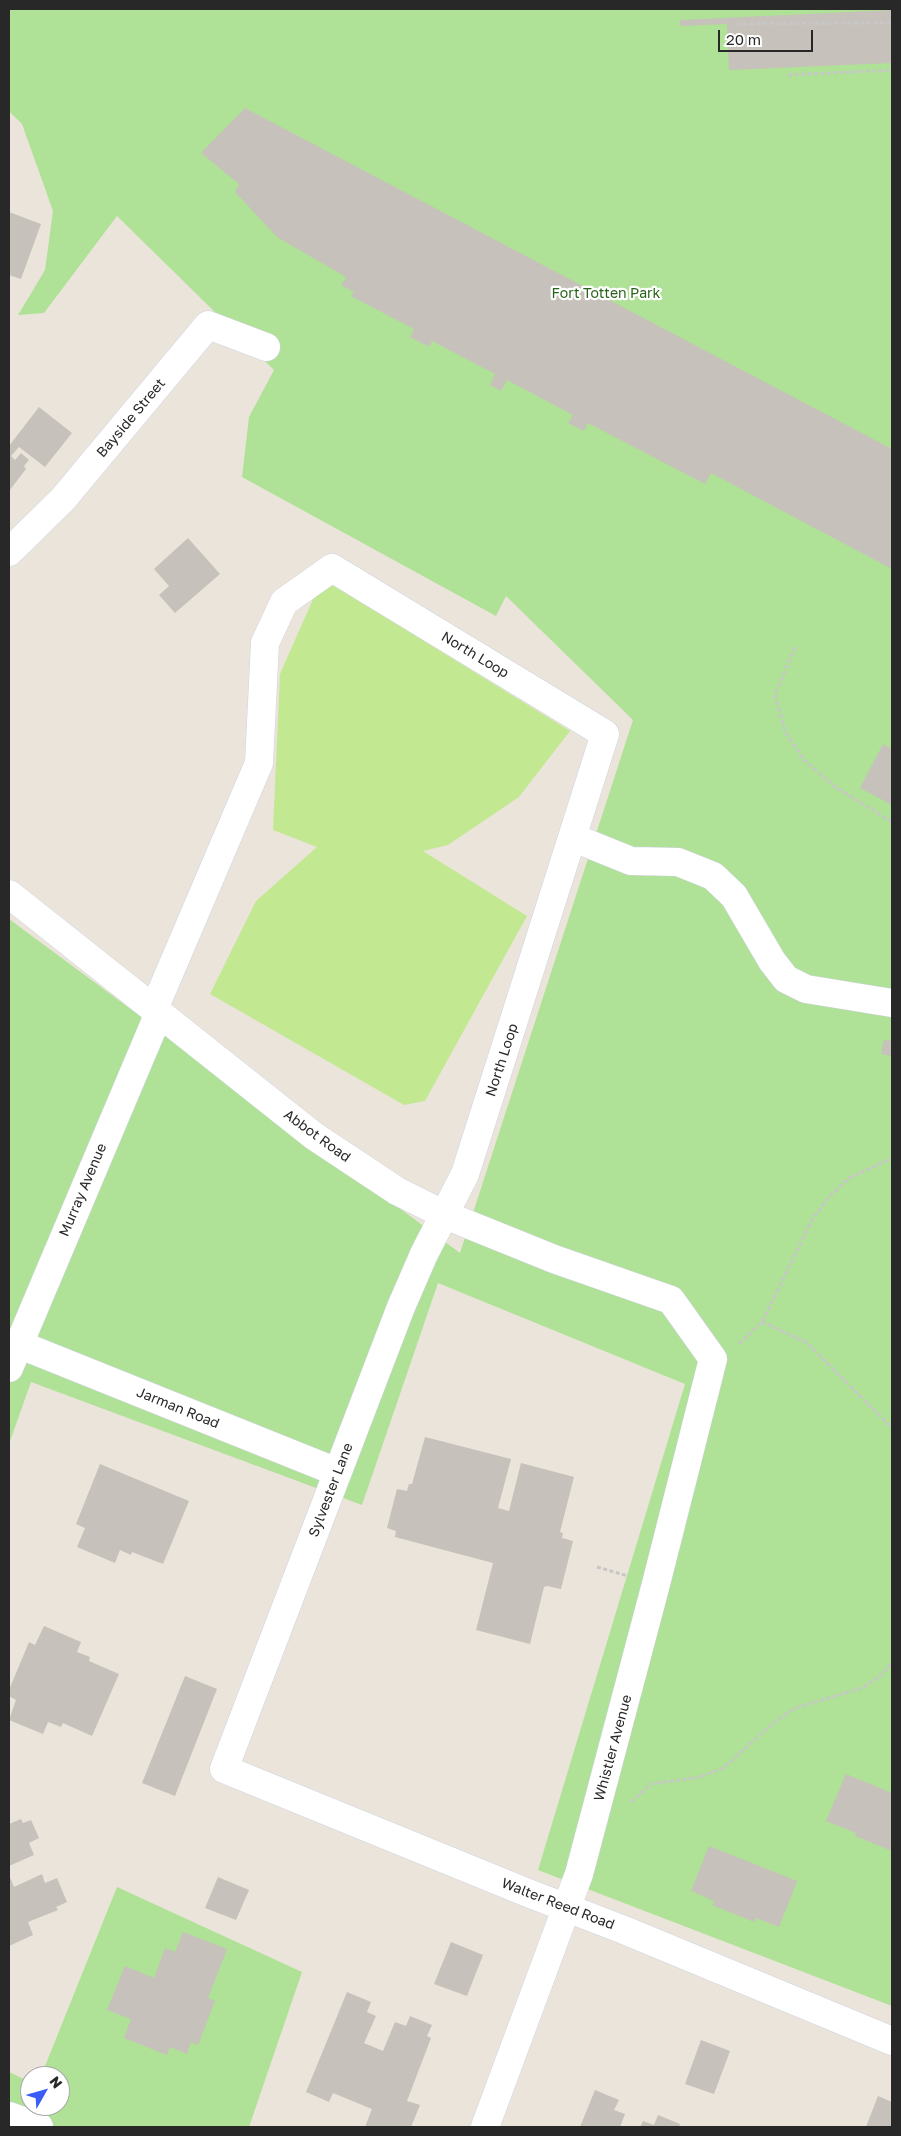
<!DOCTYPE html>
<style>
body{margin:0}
#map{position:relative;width:901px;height:2136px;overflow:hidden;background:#ebe4da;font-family:"Golos Text",sans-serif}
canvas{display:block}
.frame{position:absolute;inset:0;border:10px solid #282828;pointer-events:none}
.north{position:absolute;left:20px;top:2066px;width:50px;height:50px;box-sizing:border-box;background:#fff;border:1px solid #a9a9a9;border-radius:50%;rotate:52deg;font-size:14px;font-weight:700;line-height:20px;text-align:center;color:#282828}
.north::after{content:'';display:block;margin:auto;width:18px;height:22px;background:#3a5cf7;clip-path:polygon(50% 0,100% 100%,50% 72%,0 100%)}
.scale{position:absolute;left:718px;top:30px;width:95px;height:22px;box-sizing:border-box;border:2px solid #282828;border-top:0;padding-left:6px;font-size:15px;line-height:18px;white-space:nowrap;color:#282828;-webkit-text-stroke:4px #fff;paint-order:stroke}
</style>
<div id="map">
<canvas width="901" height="2136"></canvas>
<div class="frame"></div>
<div class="north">N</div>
<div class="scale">20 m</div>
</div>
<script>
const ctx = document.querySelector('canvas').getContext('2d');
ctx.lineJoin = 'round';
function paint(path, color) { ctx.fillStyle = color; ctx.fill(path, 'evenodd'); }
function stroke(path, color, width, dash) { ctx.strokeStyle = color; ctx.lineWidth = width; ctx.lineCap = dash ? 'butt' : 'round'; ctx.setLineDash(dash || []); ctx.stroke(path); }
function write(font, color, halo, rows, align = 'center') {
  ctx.font = font + ' "Golos Text",sans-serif'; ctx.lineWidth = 4.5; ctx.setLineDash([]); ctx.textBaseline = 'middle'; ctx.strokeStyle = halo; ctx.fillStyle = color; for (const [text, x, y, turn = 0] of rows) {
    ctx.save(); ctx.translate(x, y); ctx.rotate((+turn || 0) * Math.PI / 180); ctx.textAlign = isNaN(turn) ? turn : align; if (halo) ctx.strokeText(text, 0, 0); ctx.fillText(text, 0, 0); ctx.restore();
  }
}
paint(new Path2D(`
 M 9,9 L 892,9 L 892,2006 L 538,1870 L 685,1384 L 438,1283 L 362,1505 L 31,1382 L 9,1444 L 9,919 L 460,1253 L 633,720 L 506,596 L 496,616 L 242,477 L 249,417 L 274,370 L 117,216 L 44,313 L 18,315 L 45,270 L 53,211 L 22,124 L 9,111 Z
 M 117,1887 L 302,1972 L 249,2127 L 9,2127 L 9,2072 L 30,2082 L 30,2106 L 60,2106 L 60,2076 L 41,2076 Z`), '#afe196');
paint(new Path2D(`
 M 333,585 L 570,731 L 519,797 L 448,845 L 423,851 L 527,916 L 425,1101 L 404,1105 L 210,994 L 256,901 L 317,847 L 273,830 L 280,674 L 314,597 Z`), '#c3e892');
paint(new Path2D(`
 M 892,10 L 892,63 L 729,70 L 727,24 L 680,26 L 680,20 Z
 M 245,108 L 892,449 L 892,569 L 711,473 L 705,484 L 588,423 L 584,431 L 568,423 L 573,415 L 507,380 L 501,391 L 490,385 L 495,374 L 432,341 L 429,347 L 410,337 L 414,329 L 351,296 L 354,292 L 341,285 L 346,277 L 277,237 L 235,192 L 239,184 L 201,153 Z
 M 9,212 L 41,224 L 21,279 L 9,275 Z
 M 39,407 L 72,433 L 45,467 L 19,447 L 11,456 L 15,460 L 21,453 L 29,460 L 24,466 L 26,469 L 9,491 L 9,446 Z
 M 188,538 L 220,574 L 175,613 L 159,595 L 169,586 L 154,569 Z
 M 883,744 L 892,749 L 892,805 L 860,788 Z
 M 884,1040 L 892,1041 L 892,1056 L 881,1054 Z
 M 425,1437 L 511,1459 L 498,1508 L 509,1511 L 521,1463 L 574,1477 L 560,1532 L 563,1533 L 562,1538 L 573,1541 L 561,1589 L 547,1586 L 544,1587 L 530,1644 L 476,1630 L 493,1563 L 395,1537 L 396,1531 L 387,1528 L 397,1489 L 407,1491 L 409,1484 L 412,1484 Z
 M 100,1464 L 189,1501 L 163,1564 L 132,1552 L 131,1555 L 120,1550 L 115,1563 L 77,1547 L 85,1528 L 76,1524 Z
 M 44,1626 L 81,1642 L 77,1652 L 90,1657 L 89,1661 L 119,1674 L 92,1736 L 63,1723 L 61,1727 L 48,1722 L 43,1734 L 9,1720 L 16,1700 L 9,1696 L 9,1690 L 29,1642 L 35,1645 Z
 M 185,1676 L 217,1689 L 175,1796 L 142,1783 Z
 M 846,1774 L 892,1793 L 892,1851 L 855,1836 L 856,1833 L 826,1821 Z
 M 21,1819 L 23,1823 L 31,1820 L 39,1838 L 29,1843 L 34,1855 L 9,1866 L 9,1824 Z
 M 709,1846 L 797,1881 L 779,1927 L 756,1918 L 754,1922 L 712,1905 L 714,1901 L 691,1891 Z
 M 42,1874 L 45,1883 L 57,1878 L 67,1902 L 56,1907 L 58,1910 L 28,1922 L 33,1935 L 9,1946 L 9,1875 L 14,1887 Z
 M 218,1877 L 249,1890 L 236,1920 L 205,1908 Z
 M 183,1932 L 227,1949 L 208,1998 L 215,2001 L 198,2045 L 191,2042 L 187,2054 L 170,2047 L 167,2055 L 124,2038 L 131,2019 L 107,2010 L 125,1966 L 154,1978 L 165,1948 L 175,1952 Z
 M 451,1942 L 483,1955 L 467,1996 L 434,1984 Z
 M 347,1992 L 371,2002 L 367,2012 L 376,2016 L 364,2043 L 383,2051 L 395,2022 L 406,2026 L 410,2016 L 432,2025 L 427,2036 L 431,2038 L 407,2101 L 420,2105 L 411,2127 L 365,2127 L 372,2109 L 333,2093 L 329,2102 L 306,2092 Z
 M 701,2040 L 730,2051 L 714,2094 L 685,2084 Z
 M 595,2090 L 619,2100 L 614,2110 L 625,2114 L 620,2127 L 580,2127 Z
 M 878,2096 L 892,2102 L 892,2127 L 866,2127 Z
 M 658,2115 L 680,2124 L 679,2127 L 640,2127 L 643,2121 L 654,2125 Z`), '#c6c1ba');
const street = new Path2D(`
 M 9,552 L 63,499 L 208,325 L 266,347
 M 574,838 L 631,861 L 678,862 L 713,876 L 734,896 L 772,961 L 786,979 L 806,989 L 892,1003
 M 9,894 L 314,1136 L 397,1191 L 445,1215 L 554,1259 L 671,1300 L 713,1359 L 656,1584 L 579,1874 L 485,2127
 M 154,1009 L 259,763 L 265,643 L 284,602 L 332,568 L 605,734 L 465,1174 L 424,1254 L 401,1307 L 224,1769 L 528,1893 L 624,1930 L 892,2041
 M 18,1344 L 337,1472
 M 9,1368 L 159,1013
 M 9,2116 L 39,2127`);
stroke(street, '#cfd3e1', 29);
stroke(new Path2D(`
 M 737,24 L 892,23
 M 788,75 L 892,70
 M 795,647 L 775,695 L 785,731 L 803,759 L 834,786 L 892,822
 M 762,1322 L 806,1342 L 892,1428
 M 739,1344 L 762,1322 L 812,1220 L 829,1197 L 849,1178 L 892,1158
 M 597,1567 L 628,1576
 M 631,1802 L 651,1784 L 700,1777 L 723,1768 L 777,1720 L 795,1708 L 862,1688 L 878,1678 L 892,1663`), '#c7c7c7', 3, [4, 2.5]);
stroke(street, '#fff', 28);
write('14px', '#29631a', '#fff', [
 ["Fort Totten Park",606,294]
]);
write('14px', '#282828', '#fff', [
 ["Bayside Street",131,418,-50],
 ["North Loop",475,655,31],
 ["North Loop",502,1060,-72],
 ["Abbot Road",317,1136,36],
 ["Murray Avenue",83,1190,-67],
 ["Jarman Road",178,1408,22],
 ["Sylvester Lane",331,1490,-69],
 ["Whistler Avenue",613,1748,-75],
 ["Walter Reed Road",558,1904,21]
]);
</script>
